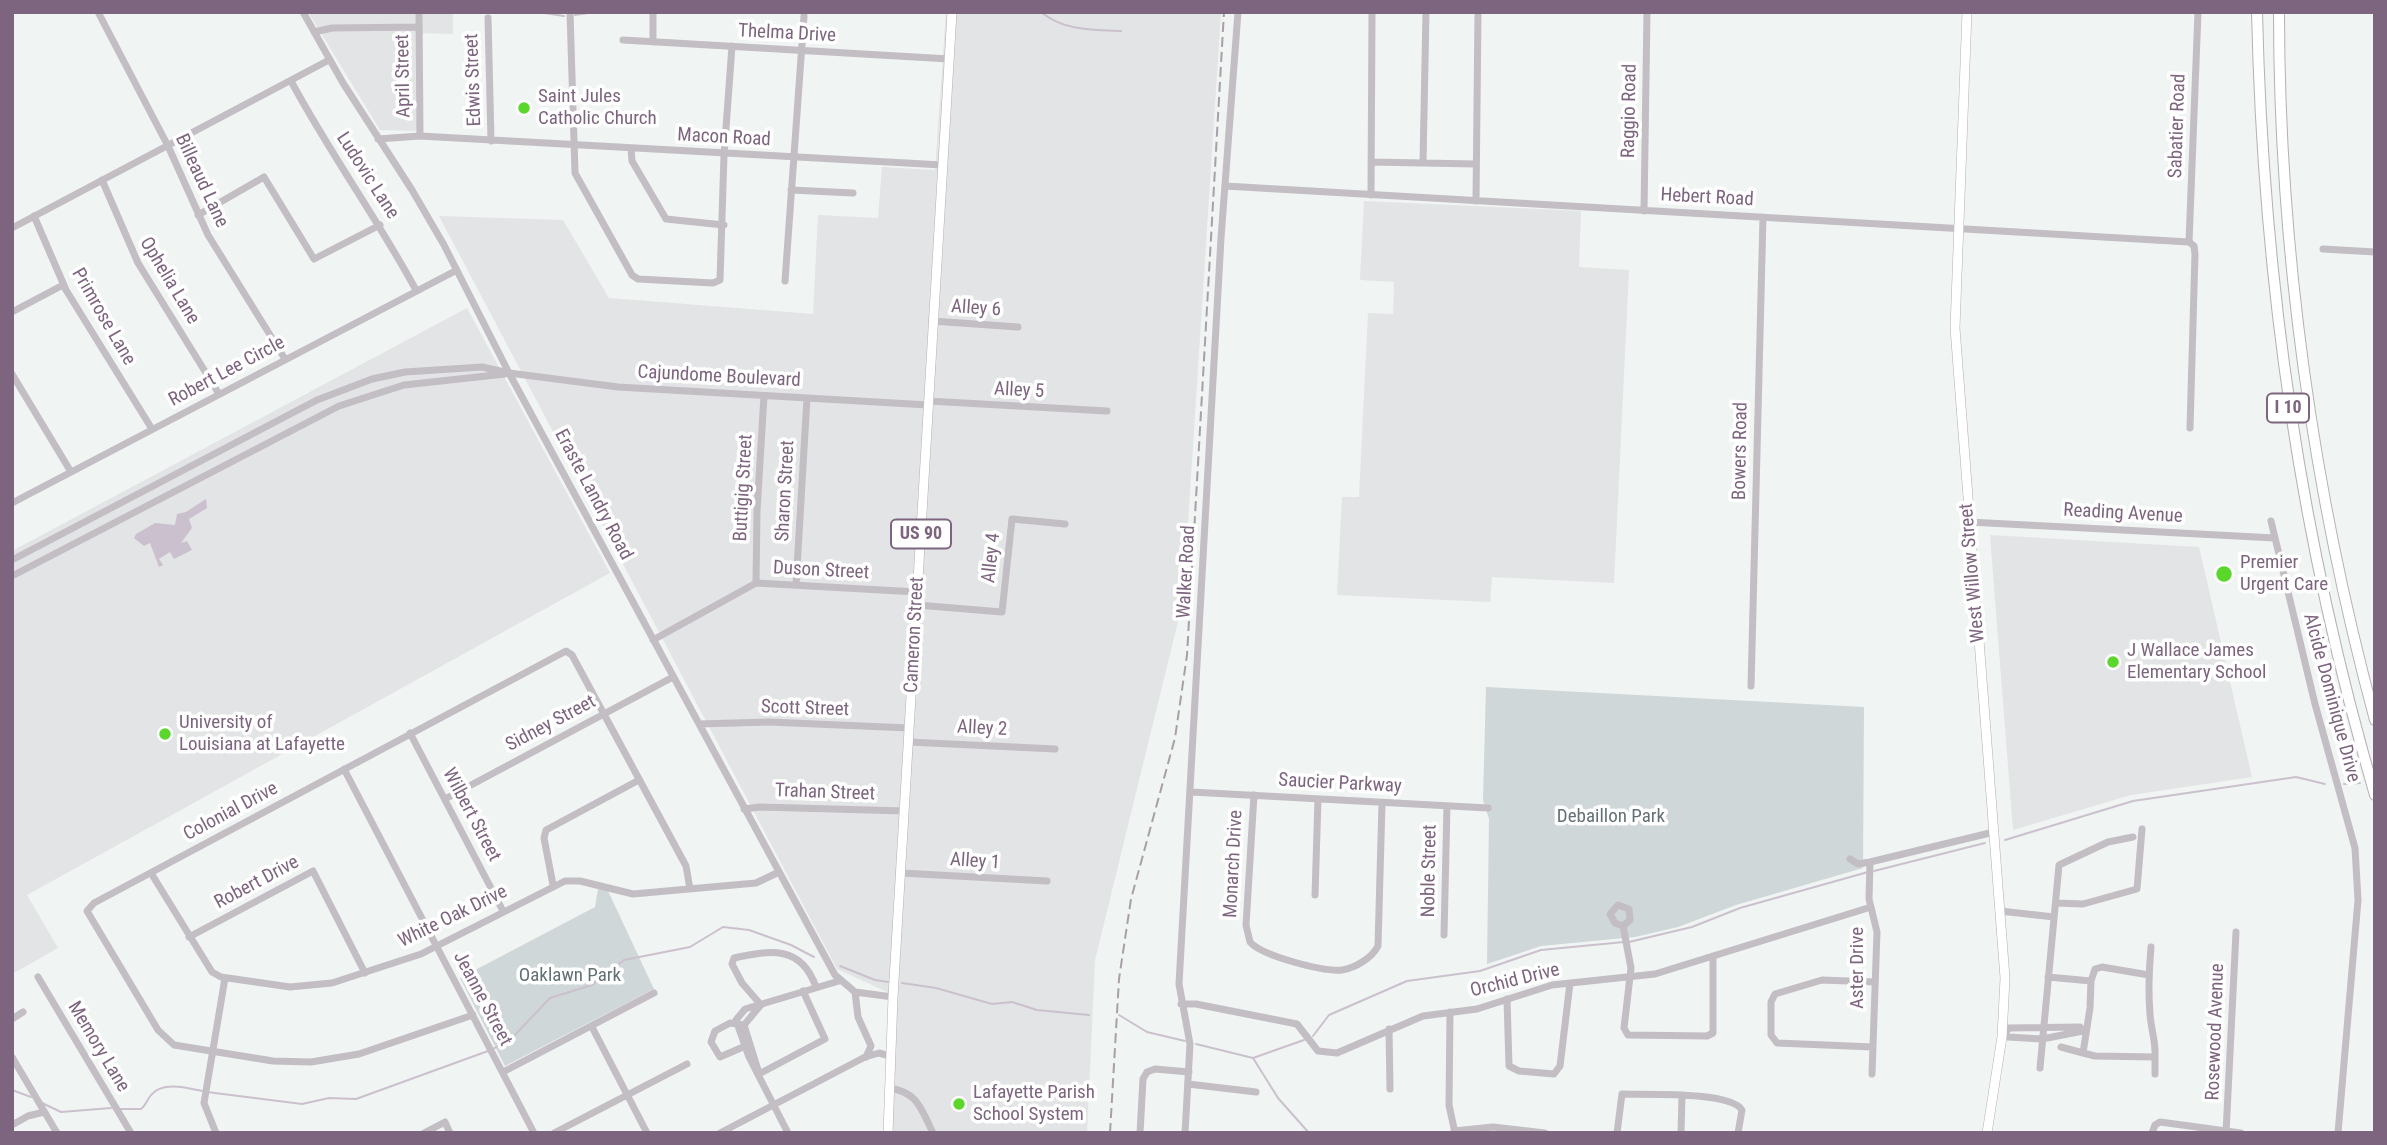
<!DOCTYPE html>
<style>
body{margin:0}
#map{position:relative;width:2387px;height:1145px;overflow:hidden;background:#f0f4f2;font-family:"Roboto Condensed",sans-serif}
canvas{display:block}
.frame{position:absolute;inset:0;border:14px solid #7d657f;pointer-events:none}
</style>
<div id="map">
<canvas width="2387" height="1145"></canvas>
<div class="frame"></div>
</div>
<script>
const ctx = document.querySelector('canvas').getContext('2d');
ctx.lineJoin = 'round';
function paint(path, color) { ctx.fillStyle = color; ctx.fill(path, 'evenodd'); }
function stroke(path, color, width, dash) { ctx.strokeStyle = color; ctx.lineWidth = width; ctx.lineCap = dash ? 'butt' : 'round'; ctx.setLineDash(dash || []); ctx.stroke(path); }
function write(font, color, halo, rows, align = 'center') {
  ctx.font = font + ' "Roboto Condensed",sans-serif'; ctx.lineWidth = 7; ctx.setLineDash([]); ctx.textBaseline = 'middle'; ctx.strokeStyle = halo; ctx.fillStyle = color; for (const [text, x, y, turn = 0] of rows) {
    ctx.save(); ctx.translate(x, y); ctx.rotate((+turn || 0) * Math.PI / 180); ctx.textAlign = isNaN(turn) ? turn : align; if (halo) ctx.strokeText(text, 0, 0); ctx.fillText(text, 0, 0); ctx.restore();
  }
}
paint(new Path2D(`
 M 308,12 L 453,12 L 453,34 L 417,33 L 418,131 L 380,130 Z
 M 946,12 L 1221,12 L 1183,601 L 1095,960 L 1087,1133 L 889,1133 L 898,997 L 837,969 L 439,216 L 563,220 L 609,298 L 813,314 L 818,215 L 878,218 L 882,167 L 935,170 Z
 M 1364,201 L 1581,211 L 1579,267 L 1629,270 L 1614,583 L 1492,577 L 1490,602 L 1337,595 L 1342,497 L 1359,497 L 1368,313 L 1393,314 L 1394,282 L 1360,280 Z
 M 467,308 L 610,573 L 27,895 L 58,948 L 12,974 L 12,551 Z
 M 1990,535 L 2199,547 L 2252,777 L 2131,795 L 2013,830 Z`), '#e3e4e5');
paint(new Path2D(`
 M 1486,687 L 1864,707 L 1863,868 L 1736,905 L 1678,927 L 1635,937 L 1541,946 L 1487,964 L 1489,819 L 1483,800 Z
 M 598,889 L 608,891 L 654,989 L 505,1066 L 460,978 L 595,907 Z`), '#cfd7d8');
paint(new Path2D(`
 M 206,499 L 207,508 L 189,519 L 192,528 L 181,543 L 187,541 L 192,550 L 174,559 L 170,552 L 159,559 L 163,565 L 159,567 L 150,543 L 144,546 L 134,538 L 136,534 L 155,523 L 175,525 L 177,514 L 186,512 Z`), '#cbc1ce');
stroke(new Path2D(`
 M 538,12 L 564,16
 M 1041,12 C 1064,31 1093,30 1121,31
 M 575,15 L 595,12
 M 2344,784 L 2360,783
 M 2005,840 L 2133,801 L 2296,777 L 2325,784
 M 1874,871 L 1985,843
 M 1629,942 L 1692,927 L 1740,908 L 1868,872
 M 840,966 L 875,980 L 888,982
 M 902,983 L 936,988 L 992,1004 L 1012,1002 L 1037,1010 L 1089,1015
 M 1119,1015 L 1147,1032 L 1185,1041
 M 1313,1036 L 1329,1015 L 1407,981 L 1480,971 L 1541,950 L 1624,942
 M 1196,1044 L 1253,1058 L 1278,1098 L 1309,1133
 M 493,1049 L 513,1037 L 550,998 L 592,985 L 624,960 L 690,947 L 723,927 L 749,930 L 791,945 L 814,957
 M 1253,1058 L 1304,1040
 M 12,1090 L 31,1097
 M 207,1092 L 302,1104 L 329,1098 L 356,1099 L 488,1051
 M 42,1103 L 61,1112 L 111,1108
 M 120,1109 L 141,1109 C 146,1105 147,1100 151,1095 C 163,1081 187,1088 202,1091`), '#cbc1ce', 2);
const major = new Path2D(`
 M 1967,12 L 1955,328 L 2005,978 L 2002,1037 L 1987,1133
 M 888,1133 L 893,997 L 952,12`);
const highway = new Path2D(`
 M 2257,12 C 2263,279 2300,539 2375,795
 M 2279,12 C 2279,249 2313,491 2375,720`);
stroke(major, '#b6aeb6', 10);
stroke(highway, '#b6b0b6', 12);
stroke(new Path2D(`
 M 98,12 L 168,146 L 208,235 L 285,359
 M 303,12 L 343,83 L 412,190 L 444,245 L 509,373 L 835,975 L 855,992 L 893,997
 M 570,12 L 575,173 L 632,275 L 638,279 L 713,283 L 720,280 L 724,155 L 732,46
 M 653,12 L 653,42
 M 419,14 L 420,136
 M 488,18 L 491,141
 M 314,32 L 332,28 L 419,27
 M 623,40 L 949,59
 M 291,81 C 329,152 377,218 416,290
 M 378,139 L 420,136 L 942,165
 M 631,148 L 632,161 L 666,219 L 724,225
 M 1371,162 L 1475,164
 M 1423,163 L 1426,12
 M 102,180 L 138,263 L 219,394
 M 1225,186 L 2189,242
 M 791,190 L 853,193
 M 1371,195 L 1372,12
 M 1476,201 L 1478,12
 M 1644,211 L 1647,12
 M 198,215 L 264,177 L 314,259 L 380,225
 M 34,216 L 66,290 L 152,429
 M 12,228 L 329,60
 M 2189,242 L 2198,12
 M 2189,242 L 2194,246 L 2195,254 L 2190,428
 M 2323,249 L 2375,252
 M 785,281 L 804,16
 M 12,312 L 63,285
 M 932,321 L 1018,327
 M 12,374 L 71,472
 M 928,401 L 1107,411
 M 12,503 L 457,270
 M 2271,521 L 2315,704 L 2355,848 L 2358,900 L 2338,1133
 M 1969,522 L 2275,538
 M 12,560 L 317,400 L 372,379 L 405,372 L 482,367 L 509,373 L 618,387 L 928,405
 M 12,576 L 339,406 L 404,385 L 505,374
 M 756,583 L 757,511 L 764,396
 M 796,585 L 807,398
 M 917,605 L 1002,612 L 1012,519 L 1065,524
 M 653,640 L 756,583 L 917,592
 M 1751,686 L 1763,217
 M 699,724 L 769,722 L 909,728
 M 410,733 L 503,911
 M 909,742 L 1055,749
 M 344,769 L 534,1133
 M 1191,792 L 1488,808
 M 1254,795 L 1246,925 L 1250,942 C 1262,956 1324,972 1342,970 C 1355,968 1372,958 1378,946 L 1382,803
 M 445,799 L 673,677
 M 744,809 L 760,807 L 905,811
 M 1850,859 L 1858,864 L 1870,862 L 1994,832
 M 1870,862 L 1869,899 L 1877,932 L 1872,1074
 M 151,873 L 212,972 L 221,977 L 290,987 L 332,983 L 421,954 L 565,881 L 580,881 L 633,894 L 756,883 L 779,872
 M 901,873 L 1047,881
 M 553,885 L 544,838 L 546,830 L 639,780
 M 1315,895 L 1318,799
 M 2056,903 L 2083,904 L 2137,889 L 2142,829
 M 2000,911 L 2054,917
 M 1623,926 L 1615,923 L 1610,914 L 1618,905 L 1629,909 L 1630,920 L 1623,926 L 1631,968 L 1624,1028 L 1628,1035 L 1707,1036 L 1713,1033 L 1713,956
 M 1444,935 L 1447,806
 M 189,937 L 313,871 L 365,973
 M 2151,947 C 2149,970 2148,992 2150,1014 C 2151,1030 2156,1041 2155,1057
 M 38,977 L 131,1133
 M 2048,977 L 2091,981 L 2090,1008 L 2083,1053 L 2095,1056 L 2155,1057 L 2155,1074
 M 2091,981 L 2095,969 L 2102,967 L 2149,975
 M 855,992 L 858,1017 L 871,1046 L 866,1057
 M 1507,999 L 1509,1066 L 1519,1071 L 1554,1074 L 1560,1066 L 1570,983
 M 1181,1004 L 1196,1004 L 1297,1024 L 1318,1051 L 1337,1053 L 1423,1016 L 1477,1009 L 1552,985 L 1655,974 L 1871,907
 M 761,1005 L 742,983 L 732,964 L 734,958 C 771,950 801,945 816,987
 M 1450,1012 L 1449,1105 L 1455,1133
 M 473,1015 L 359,1054 L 311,1062 L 273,1061 L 174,1045 L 158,1030 L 87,911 L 94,903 L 566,651 L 572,655 L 686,866 L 690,889
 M 12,1019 L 23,1012
 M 744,1025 L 730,1023 L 715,1031 L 711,1042 L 720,1057 L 750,1044
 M 592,1027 L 647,1133
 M 1389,1029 L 1390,1089
 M 2002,1032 L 2008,1037 L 2042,1039 L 2083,1031 L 2080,1027 L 2009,1028 L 2006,1032
 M 1873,1047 L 1777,1043 L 1771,1035 L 1771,1002 L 1775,994 L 1822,980 L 1875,982
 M 2061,1047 L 2083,1053
 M 12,1057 L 57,1133
 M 2040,1068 L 2059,865 L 2108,842 L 2133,837
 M 758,1070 L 744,1025 L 760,1006
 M 503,1072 L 654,993
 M 759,1074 L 825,1039 L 803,991
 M 1188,1084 L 1256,1092
 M 889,1088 C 918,1092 921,1109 933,1133
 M 12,1125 L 28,1116 L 44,1112
 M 1454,1131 L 1493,1127 L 1545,1133
 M 216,1133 L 204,1103 L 225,978
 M 424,1133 L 445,1122 L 450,1133
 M 554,1133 L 687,1064
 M 720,1133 L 865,1057 L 879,1053 L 890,1056
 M 788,1133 L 749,1057 L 736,1020 L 745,1009 L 839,981
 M 1140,1133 L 1143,1079 L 1147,1072 L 1155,1069 L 1189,1072
 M 1185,1133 L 1190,1044 L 1179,984 L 1221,238 L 1238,12
 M 1617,1133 L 1622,1094 C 1645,1095 1730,1091 1742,1110 L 1738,1133
 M 1681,1133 L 1682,1096
 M 2152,1133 L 2155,1125 L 2160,1122 L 2241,1133
 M 2226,1133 L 2236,932`), '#c3bdc4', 7);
stroke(major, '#fff', 9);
stroke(highway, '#fff', 10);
stroke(new Path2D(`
 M 1110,1133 L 1119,979 L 1131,899 L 1175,738 L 1187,655 L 1224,12`), '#a89fa9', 2, [10, 5]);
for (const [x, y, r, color] of [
 [524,108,7,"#5bd62d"],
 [2224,574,9,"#5bd62d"],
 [2113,662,7,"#5bd62d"],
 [165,734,7,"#5bd62d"],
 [959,1104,7,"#5bd62d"]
]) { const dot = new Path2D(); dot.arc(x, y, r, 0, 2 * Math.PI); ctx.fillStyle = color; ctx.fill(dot); stroke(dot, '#fff', 2.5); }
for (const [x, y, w] of [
 [2288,408,42],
 [921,534,60]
]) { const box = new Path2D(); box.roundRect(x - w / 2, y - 14.5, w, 29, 5); ctx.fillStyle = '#fff'; ctx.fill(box); stroke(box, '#7d657f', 2); }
write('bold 18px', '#7d657f', null, [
 ["I 10",2288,408],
 ["US 90",921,534]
]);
write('19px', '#7d657f', '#fff', [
 ["Thelma Drive",787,34,3],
 ["April Street",404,76,-91],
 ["Edwis Street",474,80,-92],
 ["Raggio Road",1630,111,-89],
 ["Sabatier Road",2178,126,-88],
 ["Macon Road",724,138,3],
 ["Ludovic Lane",367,176,57],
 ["Billeaud Lane",201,181,65],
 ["Hebert Road",1707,198,3],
 ["Ophelia Lane",169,281,59],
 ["Alley 6",976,309,4],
 ["Primrose Lane",103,317,60],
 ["Robert Lee Circle",227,372,-28],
 ["Cajundome Boulevard",719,377,3],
 ["Alley 5",1019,391,3],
 ["Bowers Road",1741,451,-89],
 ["Buttigig Street",744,488,-87],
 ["Sharon Street",786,491,-87],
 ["Eraste Landry Road",593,495,62],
 ["Reading Avenue",2123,514,3],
 ["Alley 4",992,558,-84],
 ["Duson Street",821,571,3],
 ["Walker Road",1187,572,-87],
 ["West Willow Street",1973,573,-95],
 ["Cameron Street",915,635,-87],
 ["Alcide Dominique Drive",2331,698,75],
 ["Scott Street",805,709,2],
 ["Sidney Street",551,724,-28],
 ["Alley 2",982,729,3],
 ["Saucier Parkway",1340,784,3],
 ["Trahan Street",825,793,2],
 ["Colonial Drive",231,812,-28],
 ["Wilbert Street",471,815,62],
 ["Alley 1",975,862,4],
 ["Monarch Drive",1234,864,-87],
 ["Noble Street",1430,871,-89],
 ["Robert Drive",257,883,-28],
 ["White Oak Drive",453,917,-26],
 ["Aster Drive",1858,968,-90],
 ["Orchid Drive",1515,981,-14],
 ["Jeanne Street",482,999,62],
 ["Rosewood Avenue",2216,1032,-88],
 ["Memory Lane",98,1047,59]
]);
write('19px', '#7d657f', '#fff', [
 ["Saint Jules",538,97],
 ["Catholic Church",538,119],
 ["Premier",2240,563],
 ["Urgent Care",2240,585],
 ["J Wallace James",2127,651],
 ["Elementary School",2127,673],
 ["University of",179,723],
 ["Louisiana at Lafayette",179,745],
 ["Lafayette Parish",973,1093],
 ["School System",973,1115]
], 'left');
write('19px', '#637176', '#fff', [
 ["Debaillon Park",1611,817],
 ["Oaklawn Park",570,976]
]);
</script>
